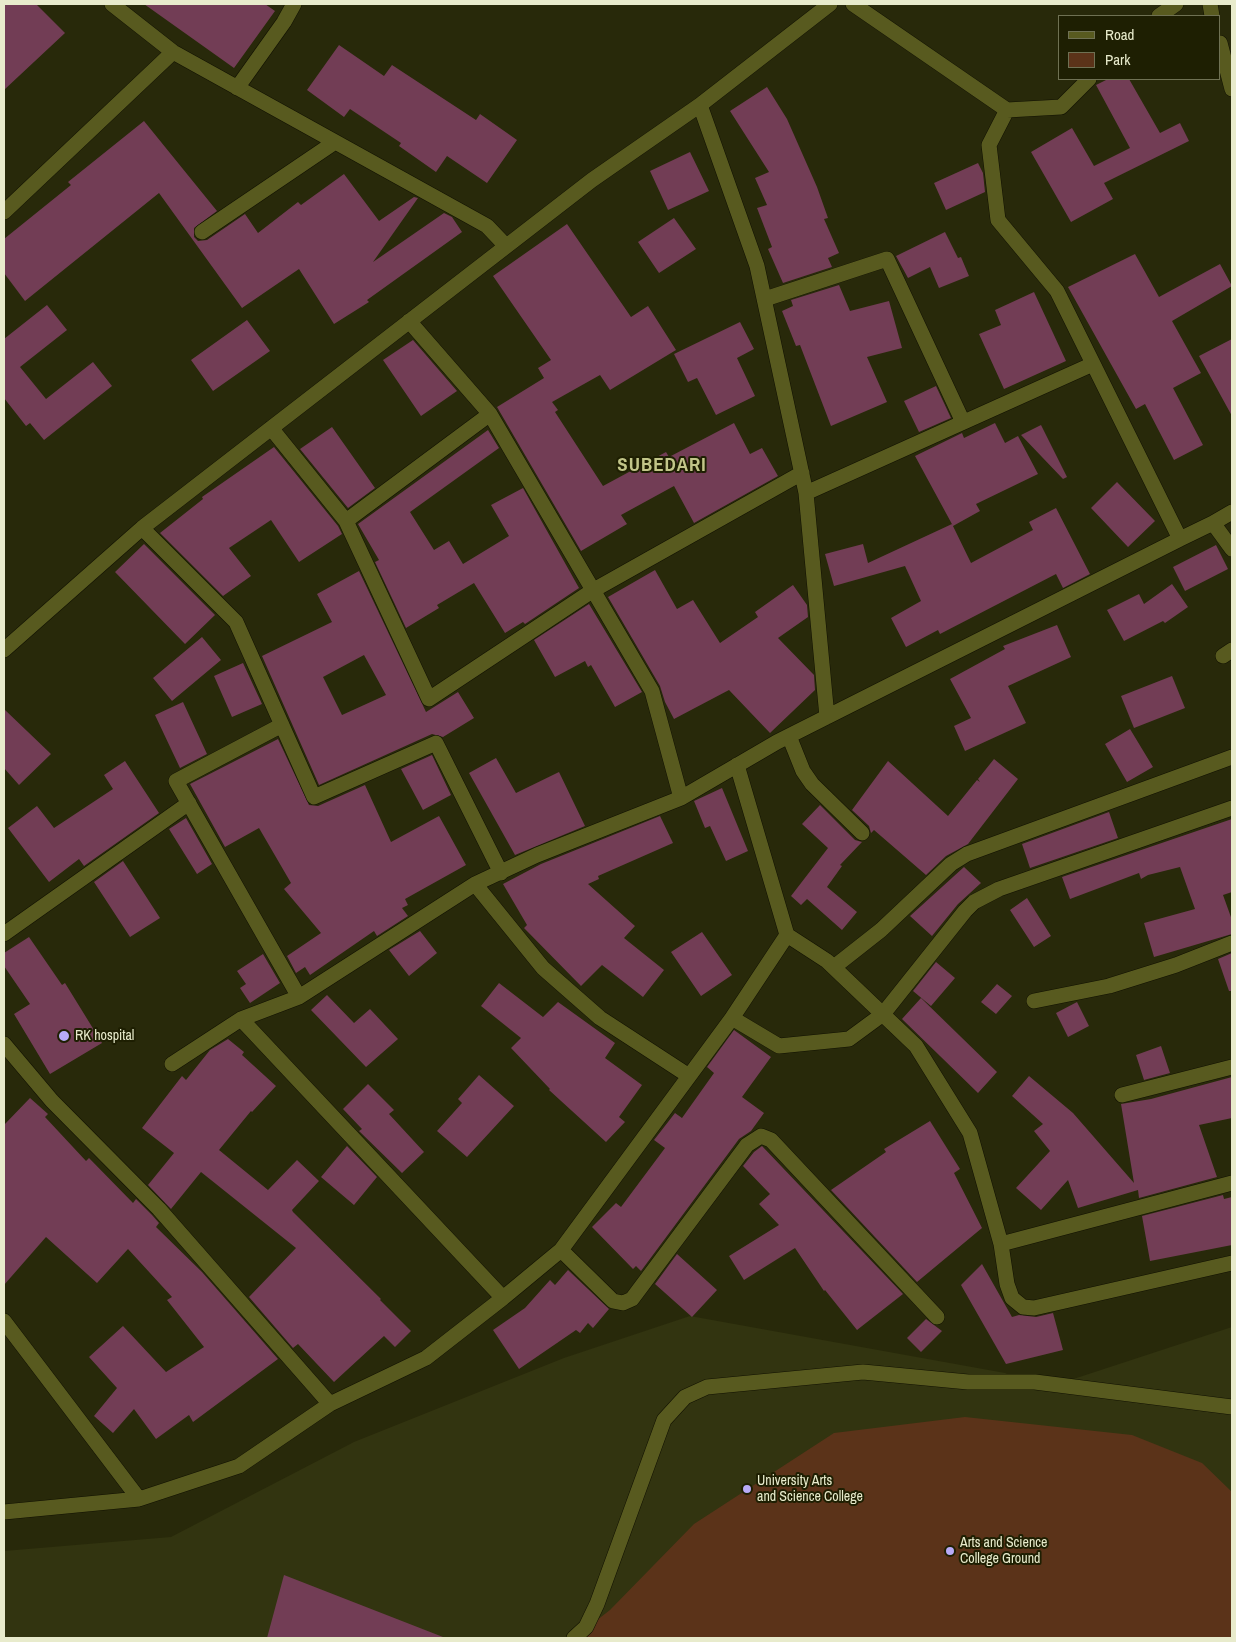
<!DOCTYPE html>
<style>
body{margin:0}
#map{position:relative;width:1236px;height:1642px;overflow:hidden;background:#28290a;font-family:"Archivo Narrow",sans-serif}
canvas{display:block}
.frame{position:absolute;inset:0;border:5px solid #e8ebcc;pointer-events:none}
.legend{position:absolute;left:1058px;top:15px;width:162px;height:65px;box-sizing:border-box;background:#1e1f02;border:1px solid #6f7153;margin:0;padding:6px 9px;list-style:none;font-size:15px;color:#e8ebcc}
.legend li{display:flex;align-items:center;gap:10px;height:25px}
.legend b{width:25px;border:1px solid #6f7153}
</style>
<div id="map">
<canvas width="1236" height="1642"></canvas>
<div class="frame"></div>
<ul class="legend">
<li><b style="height:6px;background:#585a1f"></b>Road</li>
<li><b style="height:14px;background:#5b3319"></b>Park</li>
</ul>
</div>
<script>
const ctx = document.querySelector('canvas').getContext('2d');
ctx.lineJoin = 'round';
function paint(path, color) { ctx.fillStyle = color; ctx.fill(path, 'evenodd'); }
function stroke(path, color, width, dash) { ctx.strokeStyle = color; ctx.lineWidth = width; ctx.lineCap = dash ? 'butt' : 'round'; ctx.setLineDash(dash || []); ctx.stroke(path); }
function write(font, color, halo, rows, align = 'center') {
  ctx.font = font + ' "Archivo Narrow",sans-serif'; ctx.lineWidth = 4; ctx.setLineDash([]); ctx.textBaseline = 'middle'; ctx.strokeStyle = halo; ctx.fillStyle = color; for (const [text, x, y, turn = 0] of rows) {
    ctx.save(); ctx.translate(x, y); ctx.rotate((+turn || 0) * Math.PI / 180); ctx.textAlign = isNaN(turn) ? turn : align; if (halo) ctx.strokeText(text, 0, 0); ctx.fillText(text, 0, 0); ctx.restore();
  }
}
paint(new Path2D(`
 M 690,1316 L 1005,1373 L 1034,1388 L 1043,1389 L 1232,1327 L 1232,1638 L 4,1638 L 4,1551 L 171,1537 L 354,1442 L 564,1358 Z`), '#323410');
paint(new Path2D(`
 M 965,1417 L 1132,1435 L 1202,1463 L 1232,1492 L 1232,1638 L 574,1638 L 610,1610 L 694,1524 L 834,1433 Z`), '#5b3319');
paint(new Path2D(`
 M 4,4 L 36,4 L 65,33 L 4,90 Z
 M 144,4 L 265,4 L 275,11 L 234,68 Z
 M 339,45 L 384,76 L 392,65 L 476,120 L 480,114 L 517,140 L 487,183 L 447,156 L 436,172 L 399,146 L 401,143 L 350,109 L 344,117 L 307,90 Z
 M 1108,79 L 1129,79 L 1160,133 L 1180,123 L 1189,141 L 1104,183 L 1113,199 L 1071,222 L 1031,152 L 1072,128 L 1094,166 L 1130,148 L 1096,85 Z
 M 767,87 L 787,119 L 817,187 L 828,218 L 824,219 L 839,253 L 828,258 L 832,267 L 783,283 L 768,249 L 772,247 L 757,208 L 767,205 L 755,178 L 769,172 L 730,111 Z
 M 144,121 L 217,211 L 194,228 L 194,237 L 198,241 L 207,240 L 245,214 L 258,233 L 298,202 L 301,205 L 344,174 L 379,221 L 414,197 L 418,198 L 373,262 L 444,213 L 452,217 L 462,232 L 367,300 L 369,302 L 334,324 L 299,269 L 242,308 L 159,193 L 25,301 L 4,273 L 4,239 L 71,185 L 68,182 Z
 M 690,152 L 709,191 L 668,210 L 650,171 Z
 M 978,163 L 983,173 L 985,192 L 946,210 L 934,183 Z
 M 674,218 L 696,249 L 659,273 L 638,242 Z
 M 567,224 L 631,317 L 648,306 L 676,350 L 610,390 L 600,375 L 552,402 L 558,410 L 555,412 L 603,486 L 666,452 L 669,457 L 734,423 L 750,454 L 762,448 L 778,476 L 694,523 L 674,486 L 621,515 L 627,524 L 581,551 L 497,407 L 544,378 L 538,368 L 551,360 L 493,276 Z
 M 945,232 L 958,258 L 961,257 L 969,276 L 939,288 L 930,267 L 908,278 L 896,256 Z
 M 1135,254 L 1159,297 L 1220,264 L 1232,286 L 1172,321 L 1201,373 L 1173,388 L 1203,445 L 1174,460 L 1145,404 L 1136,409 L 1068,287 Z
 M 839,285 L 850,311 L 889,301 L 902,348 L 867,357 L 887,402 L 831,426 L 800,345 L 796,346 L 782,311 L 793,306 L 791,300 Z
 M 1034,292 L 1066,361 L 1004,389 L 979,334 L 1001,325 L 995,310 Z
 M 47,305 L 67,330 L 20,367 L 46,399 L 93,362 L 112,386 L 44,440 L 30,423 L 26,426 L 4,398 L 4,339 Z
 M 247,320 L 270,351 L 213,391 L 191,360 Z
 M 740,322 L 754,349 L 737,358 L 755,396 L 716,415 L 697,378 L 688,382 L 674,354 Z
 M 1232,339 L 1232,416 L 1199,356 Z
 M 413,340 L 457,391 L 421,416 L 383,360 Z
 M 936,386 L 951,418 L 919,432 L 904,401 Z
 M 995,423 L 1005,443 L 1018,436 L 1038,474 L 976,504 L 980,511 L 953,526 L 915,456 L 962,433 L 964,438 Z
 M 1041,425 L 1067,477 L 1063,479 L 1021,435 Z
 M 332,427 L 375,488 L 348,508 L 300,449 Z
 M 488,430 L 499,448 L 410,512 L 434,550 L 449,541 L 463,564 L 509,536 L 491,505 L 523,488 L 579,588 L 525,624 L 523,622 L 505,633 L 474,583 L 437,605 L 439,608 L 406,628 L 375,562 L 379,560 L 358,524 Z
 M 274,447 L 338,526 L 342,534 L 299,562 L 271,520 L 229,548 L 251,576 L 223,596 L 160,533 L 203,499 L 202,497 Z
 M 1117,482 L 1155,521 L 1128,547 L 1091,508 Z
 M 1056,508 L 1090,574 L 1063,588 L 1056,574 L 940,634 L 938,630 L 906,647 L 891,618 L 921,601 L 905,566 L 834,586 L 825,554 L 863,544 L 868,563 L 952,524 L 971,563 L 1033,530 L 1029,522 Z
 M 144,544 L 215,615 L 185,644 L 115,572 Z
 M 1216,545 L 1228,569 L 1185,591 L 1173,567 Z
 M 655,570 L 677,609 L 693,600 L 720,643 L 758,617 L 755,612 L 793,585 L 807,605 L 808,617 L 778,638 L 814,675 L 815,690 L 770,733 L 729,690 L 674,719 L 665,702 L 660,686 L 608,597 Z
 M 359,571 L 426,712 L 458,692 L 474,718 L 443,737 L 432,734 L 319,785 L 262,656 L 332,622 L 317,594 ZM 364,655 L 386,695 L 342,715 L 323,677 Z
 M 1172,584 L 1188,607 L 1165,623 L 1163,621 L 1124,641 L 1107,610 L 1139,594 L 1144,604 Z
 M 589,604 L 642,692 L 615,707 L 591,665 L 588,667 L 585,661 L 555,677 L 534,640 Z
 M 1057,625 L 1071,657 L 1008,686 L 1026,723 L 965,751 L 954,726 L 971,718 L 950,679 L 1005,649 L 1003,646 Z
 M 202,637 L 221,660 L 172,701 L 153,678 Z
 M 243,663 L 262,704 L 232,717 L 214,676 Z
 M 1172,676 L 1185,708 L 1134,728 L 1121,696 Z
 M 183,702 L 207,754 L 180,768 L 155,715 Z
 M 4,709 L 51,754 L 19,785 L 4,768 Z
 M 1130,729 L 1153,767 L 1127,782 L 1105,744 Z
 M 278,739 L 309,805 L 318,806 L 365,785 L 391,842 L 439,816 L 466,865 L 405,899 L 408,905 L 402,908 L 408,916 L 377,936 L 374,931 L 310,975 L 305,967 L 296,973 L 287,956 L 321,933 L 284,889 L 291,883 L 259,828 L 225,847 L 190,784 Z
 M 432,755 L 451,795 L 423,810 L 401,769 Z
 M 496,758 L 516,793 L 559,772 L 585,826 L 515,855 L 469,773 Z
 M 994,759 L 1018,779 L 968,844 L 946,856 L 926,875 L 874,830 L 871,833 L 869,826 L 852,810 L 888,761 L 948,816 L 977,780 L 980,782 L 978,779 Z
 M 125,761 L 159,813 L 84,866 L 79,859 L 49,882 L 8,828 L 37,806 L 54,828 L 113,789 L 104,775 Z
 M 722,788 L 748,851 L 726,861 L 710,826 L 705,828 L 694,801 Z
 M 820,805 L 855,840 L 862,842 L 840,865 L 842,866 L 827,887 L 857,912 L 842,930 L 807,899 L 801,905 L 791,896 L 828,848 L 802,824 Z
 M 1109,812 L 1118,838 L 1030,868 L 1022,844 Z
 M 660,816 L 673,843 L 598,876 L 599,879 L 588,884 L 635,926 L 624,938 L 664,970 L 643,997 L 602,965 L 581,986 L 524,928 L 527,925 L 503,884 L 541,864 Z
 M 186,818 L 212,864 L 197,874 L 169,829 Z
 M 1232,819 L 1232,892 L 1223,895 L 1232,920 L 1232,934 L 1154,957 L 1144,923 L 1195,909 L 1180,867 L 1148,875 L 1141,879 L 1139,873 L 1070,899 L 1062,877 Z
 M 123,861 L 160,918 L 130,937 L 94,882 Z
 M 964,867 L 981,883 L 958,904 L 932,936 L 910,916 Z
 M 1027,898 L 1051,936 L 1034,947 L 1010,910 Z
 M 420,931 L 437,953 L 409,976 L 389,950 Z
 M 702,932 L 732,975 L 701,996 L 671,952 Z
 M 29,937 L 62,985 L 65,983 L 102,1043 L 50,1074 L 14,1014 L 30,1004 L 4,966 L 4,953 Z
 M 1232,953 L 1232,991 L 1229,991 L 1218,959 Z
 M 263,954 L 280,983 L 250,1003 L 240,988 L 246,984 L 237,971 Z
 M 936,962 L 955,978 L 931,1006 L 913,991 Z
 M 499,983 L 543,1017 L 558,1002 L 615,1043 L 605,1058 L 642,1085 L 619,1117 L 625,1122 L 606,1142 L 549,1090 L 550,1089 L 511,1048 L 521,1038 L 481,1006 Z
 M 997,984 L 1012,996 L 996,1014 L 981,1002 Z
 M 327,995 L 354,1023 L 370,1009 L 398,1039 L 366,1067 L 311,1010 Z
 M 921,998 L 997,1072 L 978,1093 L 902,1019 Z
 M 1077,1002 L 1089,1026 L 1068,1037 L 1056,1013 Z
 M 734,1030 L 771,1057 L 742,1097 L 764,1113 L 751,1131 L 739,1139 L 641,1271 L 636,1266 L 633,1269 L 592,1227 L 616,1203 L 621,1207 L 665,1148 L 654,1140 L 675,1113 L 682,1118 L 714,1073 L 707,1067 Z
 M 228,1039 L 244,1052 L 242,1055 L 276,1086 L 252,1112 L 251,1111 L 219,1150 L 268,1190 L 297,1160 L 319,1181 L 292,1210 L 293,1212 L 381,1299 L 380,1300 L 411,1331 L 395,1347 L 384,1336 L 334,1382 L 298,1344 L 293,1348 L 249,1297 L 296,1248 L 201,1172 L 171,1209 L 148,1185 L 174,1153 L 142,1128 L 182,1076 L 186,1080 L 210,1050 Z
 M 1161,1046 L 1170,1073 L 1144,1080 L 1136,1055 Z
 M 479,1075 L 514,1106 L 467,1157 L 437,1131 L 462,1103 L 458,1099 Z
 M 1029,1076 L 1073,1113 L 1134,1183 L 1121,1104 L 1151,1099 L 1232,1077 L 1232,1118 L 1199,1125 L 1217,1177 L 1139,1198 L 1138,1190 L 1078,1208 L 1068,1180 L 1041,1210 L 1016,1188 L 1050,1151 L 1034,1131 L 1043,1124 L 1012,1096 Z
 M 368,1084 L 394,1110 L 389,1114 L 424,1152 L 402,1173 L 359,1131 L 362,1129 L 343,1109 Z
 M 30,1098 L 48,1114 L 45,1117 L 86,1161 L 89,1158 L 133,1203 L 136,1199 L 152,1215 L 159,1223 L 156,1227 L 202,1272 L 278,1359 L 193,1422 L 189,1415 L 156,1439 L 134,1409 L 113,1433 L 94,1416 L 117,1388 L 89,1357 L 123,1326 L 166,1372 L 204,1347 L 167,1300 L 172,1297 L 128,1249 L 97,1283 L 46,1237 L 4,1285 L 4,1125 Z
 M 930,1121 L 960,1169 L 954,1173 L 982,1228 L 917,1282 L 831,1190 L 886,1152 L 884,1149 Z
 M 347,1146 L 377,1177 L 354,1205 L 321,1177 Z
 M 762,1146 L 903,1294 L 857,1330 L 825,1290 L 824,1291 L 795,1248 L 744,1280 L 729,1256 L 779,1225 L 759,1204 L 770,1194 L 743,1166 L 754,1152 Z
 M 1223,1195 L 1224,1199 L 1232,1197 L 1232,1245 L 1150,1261 L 1142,1216 Z
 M 677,1254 L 717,1290 L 692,1317 L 655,1284 Z
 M 982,1264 L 1012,1317 L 1019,1315 L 1036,1317 L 1053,1313 L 1063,1350 L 1006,1364 L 961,1285 Z
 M 568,1270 L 609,1309 L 593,1328 L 588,1323 L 580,1333 L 576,1330 L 519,1369 L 493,1330 L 525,1308 L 550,1280 L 555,1285 Z
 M 926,1319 L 942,1331 L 921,1352 L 907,1338 Z
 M 284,1575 L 443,1637 L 443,1638 L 267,1638 Z`), '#723d55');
const minor = new Path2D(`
 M 112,4 L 173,52 L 487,226 L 506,246
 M 853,4 L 1007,110 L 989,145 L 998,220 L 1057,291 L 1180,539 L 1213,523
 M 1210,4 L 1212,16
 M 1159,16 L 1176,4
 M 1220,43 L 1232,89
 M 237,88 L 284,22 L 294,4
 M 700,105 L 757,266 L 806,493 L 827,717
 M 1007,110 L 1061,107 L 1089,79
 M 4,212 L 173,52
 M 202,232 L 335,142
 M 765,299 L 887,259 L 963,422
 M 409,321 L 490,414
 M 271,428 L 346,521
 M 802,473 L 592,591 L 429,699 L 346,521 L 490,414 L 652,691 L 681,798 L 777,742 L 1180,539
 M 806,493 L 1093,364
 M 1232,512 L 1213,523 L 1232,549
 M 142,528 L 236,622 L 314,797 L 436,743 L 501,873
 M 4,650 L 142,528 L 592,180 L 700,105 L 830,4
 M 1223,656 L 1232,650
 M 282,725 L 176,781 L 299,997
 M 789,736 L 803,771 L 812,784 L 862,833
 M 737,765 L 787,935 L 827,961 L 916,1046 L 970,1133 L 1001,1244 L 1007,1284 L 1012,1298 L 1023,1307 L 1034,1308 L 1232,1263
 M 475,884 L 543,968 L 600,1018 L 689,1076
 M 4,934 L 189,803
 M 834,967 L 881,930 L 951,864 L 967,854 L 1232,757
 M 1034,1001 L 1109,986 L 1176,965 L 1232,943
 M 732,1018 L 779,1046 L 849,1039 L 883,1014 L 965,911 L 974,902 L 999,889 L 1232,808
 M 241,1019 L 503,1298
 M 4,1044 L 52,1101 L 159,1209 L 330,1404 L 426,1358 L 503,1298 L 561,1250 L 732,1018 L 787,935
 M 172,1064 L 241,1019 L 299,997 L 475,884 L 537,855 L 681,798
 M 1122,1095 L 1232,1067
 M 1001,1244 L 1232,1183
 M 561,1250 L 613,1301 L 623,1303 L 632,1299 L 747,1145 L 761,1136 L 771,1140 L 937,1317
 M 4,1321 L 139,1499 L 239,1466 L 330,1404
 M 4,1512 L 139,1499
 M 574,1638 L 586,1627 L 597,1604 L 664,1420 L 685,1397 L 707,1387 L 863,1372 L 968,1382 L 1035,1382 L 1232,1407`);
stroke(minor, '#110', 16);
stroke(minor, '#585a1f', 15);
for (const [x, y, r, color] of [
 [64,1036,6,"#b8abf7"],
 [747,1489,5,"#b8abf7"],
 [950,1551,5,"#b8abf7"]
]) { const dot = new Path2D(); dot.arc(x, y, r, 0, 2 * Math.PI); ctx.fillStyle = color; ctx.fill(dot); stroke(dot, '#1e1f02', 2); }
write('14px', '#e8ebcc', '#1e1f02', [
 ["RK hospital",75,1036],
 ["University Arts",757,1481],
 ["and Science College",757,1497],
 ["Arts and Science",960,1543],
 ["College Ground",960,1559]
], 'left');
ctx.letterSpacing = '1px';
write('bold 19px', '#c2c689', '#1e1f02', [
 ["SUBEDARI",662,466]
]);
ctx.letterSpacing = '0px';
</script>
